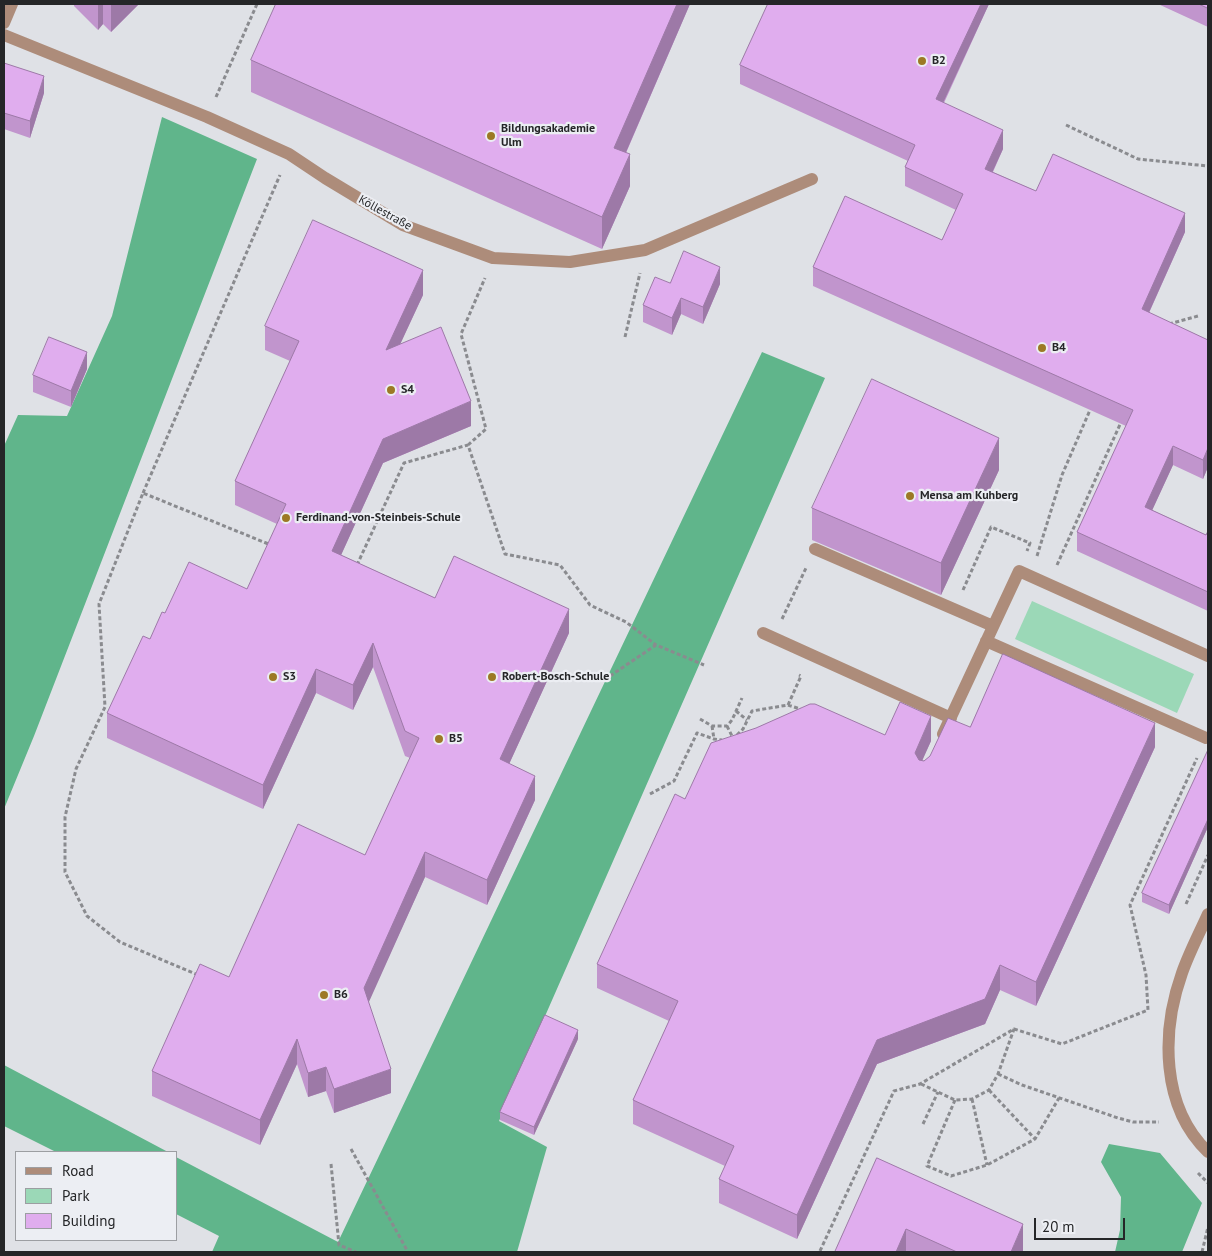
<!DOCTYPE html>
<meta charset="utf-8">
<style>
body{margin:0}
#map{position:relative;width:1212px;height:1256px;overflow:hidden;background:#dfe1e6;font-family:"PT Sans",sans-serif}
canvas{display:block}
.frame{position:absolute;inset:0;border:5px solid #252628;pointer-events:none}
.legend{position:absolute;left:15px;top:1151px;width:162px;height:90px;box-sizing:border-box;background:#eceef3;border:1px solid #9c9ea2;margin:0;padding:6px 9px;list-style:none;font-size:15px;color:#252628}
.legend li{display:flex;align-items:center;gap:10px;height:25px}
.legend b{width:25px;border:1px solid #9c9ea2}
.scale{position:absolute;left:1034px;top:1218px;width:91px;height:22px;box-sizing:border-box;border:2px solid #252628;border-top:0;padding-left:6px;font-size:15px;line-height:18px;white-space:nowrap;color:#252628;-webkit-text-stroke:4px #eceef3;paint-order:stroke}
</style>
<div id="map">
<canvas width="1212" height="1256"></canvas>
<div class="frame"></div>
<ul class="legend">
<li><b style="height:6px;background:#ad8c7a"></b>Road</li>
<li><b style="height:14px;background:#9bd8b7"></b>Park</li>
<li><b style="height:14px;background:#e0adee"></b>Building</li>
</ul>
<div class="scale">20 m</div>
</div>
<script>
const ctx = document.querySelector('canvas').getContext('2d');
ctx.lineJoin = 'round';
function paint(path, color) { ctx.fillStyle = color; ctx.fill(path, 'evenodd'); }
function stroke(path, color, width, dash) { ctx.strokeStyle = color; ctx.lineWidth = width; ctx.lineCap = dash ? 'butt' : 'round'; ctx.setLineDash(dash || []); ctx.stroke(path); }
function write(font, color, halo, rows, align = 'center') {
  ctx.font = font + ' "PT Sans",sans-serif'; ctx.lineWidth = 4.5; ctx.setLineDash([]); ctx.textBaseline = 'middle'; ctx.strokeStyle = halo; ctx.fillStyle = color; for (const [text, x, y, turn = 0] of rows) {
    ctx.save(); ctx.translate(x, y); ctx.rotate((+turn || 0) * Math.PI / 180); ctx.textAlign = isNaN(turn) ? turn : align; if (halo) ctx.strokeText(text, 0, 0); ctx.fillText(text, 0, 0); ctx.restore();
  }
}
paint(new Path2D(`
 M 1032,601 L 1194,674 L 1177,713 L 1015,639 Z`), '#9bd8b7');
paint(new Path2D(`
 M 162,117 L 257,159 L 34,736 L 4,809 L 4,446 L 18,415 L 67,416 L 112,316 Z
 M 762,352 L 825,378 L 499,1121 L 547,1147 L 517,1252 L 212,1252 L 219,1236 L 176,1214 L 176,1157 L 338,1242 Z
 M 4,1065 L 168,1152 L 56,1152 L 4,1126 Z
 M 1109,1144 L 1160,1153 L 1202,1203 L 1182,1252 L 1115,1252 L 1120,1230 L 1121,1197 L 1101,1162 Z`), '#60b58b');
stroke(new Path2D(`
 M 216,97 L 257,4
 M 1066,125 L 1138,159 L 1208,166
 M 1169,324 L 1198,316
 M 625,337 L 640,273
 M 468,445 L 486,429 L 461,334 L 485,278
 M 143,493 L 280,175
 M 1037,556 L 1062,475 L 1090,410
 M 357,565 L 404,463 L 468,445 L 505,554 L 560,565 L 590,605 L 626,622 L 656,645
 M 1057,565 L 1122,420
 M 963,590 L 991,527 L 1030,543 L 1027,551
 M 782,619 L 806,568
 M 610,676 L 656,645 L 704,665
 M 788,705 L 801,676 L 799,675
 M 736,711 L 747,720
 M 700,719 L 712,726 L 727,726 L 732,720 L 742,698
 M 712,726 L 714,739
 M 727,726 L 733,738
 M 737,735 L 743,729 L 752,711 L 788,705 L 803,710
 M 650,794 L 674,781 L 697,733 L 714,739 L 722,740
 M 1186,904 L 1208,855
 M 198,975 L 120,942 L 87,916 L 65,872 L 65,817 L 76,769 L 105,707 L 99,604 L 143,493 L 271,545
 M 998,1074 L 1022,1085 L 1118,1118 L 1133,1122 L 1159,1122
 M 921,1084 L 955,1100 L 972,1099 L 989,1090 L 998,1074 L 1014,1029
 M 989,1090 L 1035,1139
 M 972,1099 L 987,1165
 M 955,1100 L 927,1166 L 951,1176 L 987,1165 L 1035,1139 L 1059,1098
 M 923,1124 L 938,1092
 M 351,1149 L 408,1252
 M 331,1164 L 339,1245 L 356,1252
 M 1198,1173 L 1208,1183
 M 820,1251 L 894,1091 L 920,1084 L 1014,1029 L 1062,1044 L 1148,1010 L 1146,975 L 1130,905 L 1197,758
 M 1202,1252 L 1208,1227`), '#8a8b8f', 3, [4, 2.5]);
stroke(new Path2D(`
 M 1208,914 C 1199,934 1189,953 1182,973 C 1161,1032 1161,1107 1208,1152`), '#ad8c7a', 12);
stroke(new Path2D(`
 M 815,549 L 993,626
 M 763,633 L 951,718
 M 986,641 L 1206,738
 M 943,734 L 1019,571 L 1208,656`), '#ad8c7a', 12);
stroke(new Path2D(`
 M 4,23 L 12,4
 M 4,35 L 207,117 L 289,154 L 325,178 L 403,225 L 493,258 L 570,262 L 645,250 L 812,179`), '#ad8c7a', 12);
paint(new Path2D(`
 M 74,4 L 139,4 L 111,32 L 103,24 L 98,30 L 74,6 Z
 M 276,4 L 690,4 L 626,153 L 630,186 L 602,249 L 251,92 L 251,60 Z
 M 768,4 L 989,4 L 944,103 L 1003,149 L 993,172 L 1036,191 L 1185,232 L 1149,313 L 1208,340 L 1208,467 L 1203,479 L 1173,465 L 1152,510 L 1206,535 L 1208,531 L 1208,611 L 1077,551 L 1077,532 L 1126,426 L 813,286 L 813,267 L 942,240 L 956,210 L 905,186 L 905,167 L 908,161 L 740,84 L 740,65 Z
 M 1158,4 L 1208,4 L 1208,27 Z
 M 4,63 L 44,93 L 30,138 L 4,129 Z
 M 670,283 L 720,284 L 703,324 L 681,314 L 672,335 L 643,322 L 643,305 Z
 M 423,295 L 400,344 L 471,426 L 383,463 L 341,555 L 435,598 L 569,633 L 509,764 L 535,800 L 487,905 L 425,877 L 368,1002 L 391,1093 L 334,1113 L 326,1091 L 308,1097 L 297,1064 L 260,1145 L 152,1096 L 152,1071 L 229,977 L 365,855 L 410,758 L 405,756 L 373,667 L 353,710 L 316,693 L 263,809 L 107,738 L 107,713 L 165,613 L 247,589 L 277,524 L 235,505 L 235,481 L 290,361 L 265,350 L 265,326 Z
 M 87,369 L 71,407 L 33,392 L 33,375 Z
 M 999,470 L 941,595 L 812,540 L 812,508 Z
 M 970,727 L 1155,747 L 1036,1006 L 1000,990 L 985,1024 L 877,1064 L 797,1239 L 719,1203 L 719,1179 L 725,1166 L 633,1124 L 633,1100 L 669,1021 L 597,988 L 597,964 L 685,799 L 885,735 L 931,741 L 922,760 L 924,761 Z
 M 1208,750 L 1208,827 L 1169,914 L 1142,902 L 1142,893 Z
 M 578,1039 L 534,1135 L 500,1120 L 500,1112 Z
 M 877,1158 L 1023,1252 L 835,1252 Z`), '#c195cd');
paint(new Path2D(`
 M 98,4 L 103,4 L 103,24 L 98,30 Z
 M 111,4 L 139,4 L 111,32 Z
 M 677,4 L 690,4 L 614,180 L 614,148 Z
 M 981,4 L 989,4 L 936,118 L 936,99 Z
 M 44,76 L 44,93 L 30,138 L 30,121 Z
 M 1003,130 L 1003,149 L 985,188 L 985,169 Z
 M 630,154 L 630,186 L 602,249 L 602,217 Z
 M 1185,213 L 1185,232 L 1142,328 L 1142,309 Z
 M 720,267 L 720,284 L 703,324 L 703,307 Z
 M 423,270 L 423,295 L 386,375 L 386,350 Z
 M 681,298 L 681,314 L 672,335 L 672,318 Z
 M 87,352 L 87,369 L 71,407 L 71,391 Z
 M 471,401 L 471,426 L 383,463 L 332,575 L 332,551 L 383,439 Z
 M 999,438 L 999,470 L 941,595 L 941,563 Z
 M 1173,446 L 1173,465 L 1145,526 L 1145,507 Z
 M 1208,448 L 1208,467 L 1203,479 L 1203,460 Z
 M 569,609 L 569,633 L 500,784 L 500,759 Z
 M 373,643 L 373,667 L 353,710 L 353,685 Z
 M 316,669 L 316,693 L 263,809 L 263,785 Z
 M 931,716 L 931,741 L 915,777 L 915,753 Z
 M 1155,723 L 1155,747 L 1036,1006 L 1036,982 Z
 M 535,776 L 535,800 L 487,905 L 487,880 Z
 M 1208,819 L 1208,827 L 1169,914 L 1169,905 Z
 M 425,852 L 425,877 L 364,1013 L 364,988 Z
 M 1000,965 L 1000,990 L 985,1024 L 877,1064 L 797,1239 L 797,1215 L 877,1040 Z
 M 578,1030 L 578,1039 L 534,1135 L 534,1127 Z
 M 297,1039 L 297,1064 L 260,1145 L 260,1120 Z
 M 326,1067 L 326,1091 L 308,1097 L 308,1073 Z
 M 391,1069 L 391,1093 L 334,1113 L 334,1089 Z
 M 1023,1224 L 1023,1252 L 1011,1252 Z
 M 906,1229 L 906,1252 L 896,1252 Z`), '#9d79a7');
const building = new Path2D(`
 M 276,4 L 677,4 L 614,148 L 630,154 L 602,217 L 251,60 Z
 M 768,4 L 981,4 L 936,99 L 1003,130 L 985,169 L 1036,191 L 1053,154 L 1185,213 L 1142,309 L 1208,340 L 1208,448 L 1203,460 L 1173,446 L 1145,507 L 1206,535 L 1208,531 L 1208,592 L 1077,532 L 1133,410 L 813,267 L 845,196 L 942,240 L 963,194 L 905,167 L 915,145 L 740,65 Z
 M 1199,4 L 1208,4 L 1208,8 Z
 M 4,63 L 44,76 L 30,121 L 4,113 Z
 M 313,220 L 423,270 L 386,350 L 441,327 L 471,401 L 383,439 L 332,551 L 435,598 L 454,556 L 569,609 L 500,759 L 535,776 L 487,880 L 425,852 L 364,988 L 391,1069 L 334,1089 L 326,1067 L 308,1073 L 297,1039 L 260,1120 L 152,1071 L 200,964 L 229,977 L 298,824 L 365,855 L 419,738 L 405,731 L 373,643 L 353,685 L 316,669 L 263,785 L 107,713 L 143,636 L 150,639 L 162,612 L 165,613 L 189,562 L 247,589 L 286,504 L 235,481 L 299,341 L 265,326 Z
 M 684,251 L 720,267 L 703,307 L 681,298 L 672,318 L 643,305 L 655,277 L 670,283 Z
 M 49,337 L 87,352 L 71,391 L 33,375 Z
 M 872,379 L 999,438 L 941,563 L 812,508 Z
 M 1003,654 L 1155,723 L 1036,982 L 1000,965 L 985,999 L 877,1040 L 797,1215 L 719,1179 L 734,1146 L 633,1100 L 678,1001 L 597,964 L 675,794 L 685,799 L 711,743 L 756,728 L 810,704 L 815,704 L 885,735 L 900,702 L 931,716 L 915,753 L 919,760 L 924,761 L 930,756 L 948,718 L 970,727 Z
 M 1208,750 L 1208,819 L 1169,905 L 1142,893 Z
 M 545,1015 L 578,1030 L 534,1127 L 500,1112 Z
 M 877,1158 L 1023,1224 L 1011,1252 L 957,1252 L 906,1229 L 896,1252 L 835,1252 Z`);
paint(building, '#e0adee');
stroke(building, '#9d79a7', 1);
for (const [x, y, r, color] of [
 [922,61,5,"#9c7925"],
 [491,136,5,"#9c7925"],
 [1042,348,5,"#9c7925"],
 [391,390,5,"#9c7925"],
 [910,496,5,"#9c7925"],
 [286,518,5,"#9c7925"],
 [273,677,5,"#9c7925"],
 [492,677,5,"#9c7925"],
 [439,739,5,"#9c7925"],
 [324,995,5,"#9c7925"]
]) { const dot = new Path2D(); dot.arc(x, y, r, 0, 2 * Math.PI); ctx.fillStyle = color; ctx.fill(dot); stroke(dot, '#eceef3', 2); }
write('bold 12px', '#252628', '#eceef3', [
 ["B2",932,61],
 ["Bildungsakademie",501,129],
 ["Ulm",501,143],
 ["B4",1052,348],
 ["S4",401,390],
 ["Mensa am Kuhberg",920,496],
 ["Ferdinand-von-Steinbeis-Schule",296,518],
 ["S3",283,677],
 ["Robert-Bosch-Schule",502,677],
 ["B5",449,739],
 ["B6",334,995]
], 'left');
write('12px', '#252628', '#eceef3', [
 ["Köllestraße",385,213,29]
]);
</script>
